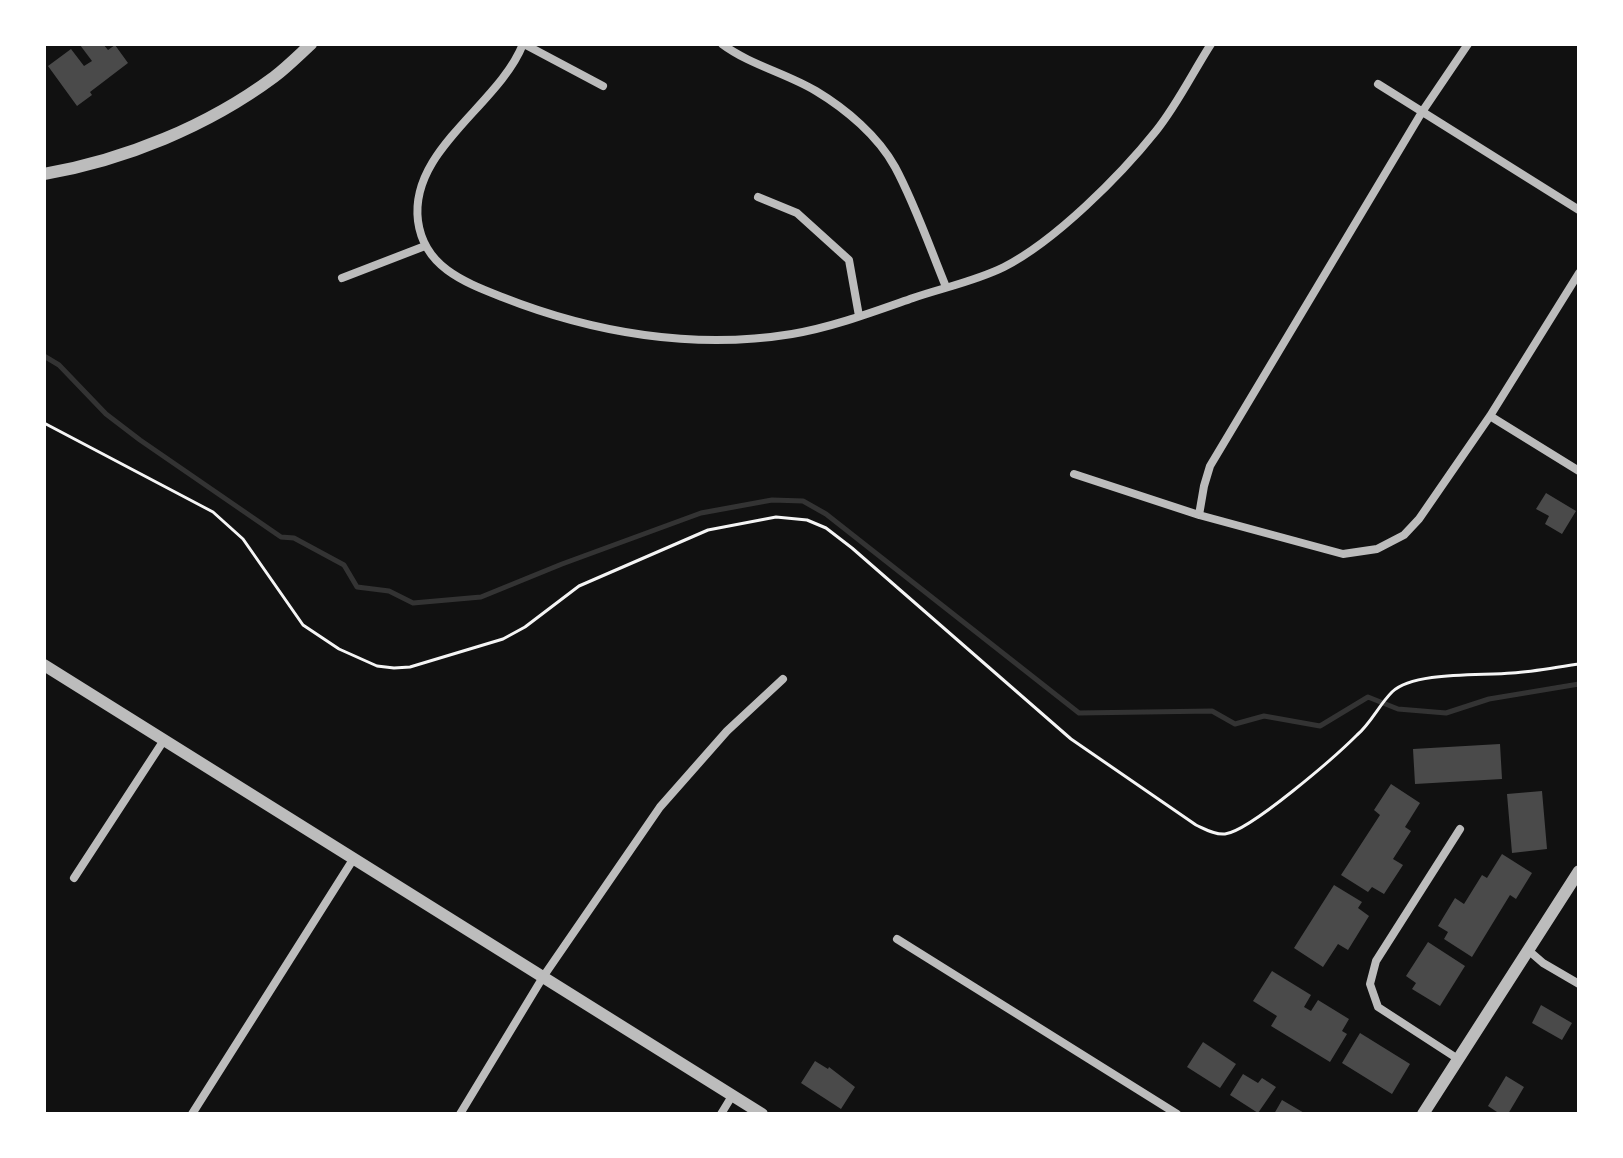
<!DOCTYPE html>
<style>
body{margin:0}
#map{position:relative;width:1623px;height:1158px;overflow:hidden;background:#111;font-family:"Alegreya Sans",sans-serif}
canvas{display:block}
.frame{position:absolute;inset:0;border:46px solid #fff;pointer-events:none}
</style>
<div id="map">
<canvas width="1623" height="1158"></canvas>
<div class="frame"></div>
</div>
<script>
const ctx = document.querySelector('canvas').getContext('2d');
ctx.lineJoin = 'round';
function stroke(path, color, width, dash) { ctx.strokeStyle = color; ctx.lineWidth = width; ctx.lineCap = dash ? 'butt' : 'round'; ctx.setLineDash(dash || []); ctx.stroke(path); }
function paint(path, color) { ctx.fillStyle = color; ctx.fill(path, 'evenodd'); }
stroke(new Path2D(`
 M 44,356 L 59,365 L 106,414 L 140,440 L 281,537 L 294,538 L 344,565 L 357,587 L 389,591 L 413,603 L 481,597 L 562,564 L 701,513 L 772,500 L 803,501 L 826,514 L 1079,713 L 1212,711 L 1235,724 L 1264,716 L 1320,726 L 1368,697 L 1398,709 L 1446,713 L 1489,699 L 1579,684`), '#333', 5);
paint(new Path2D(`
 M 82,44 L 103,44 L 108,50 L 115,45 L 128,63 L 90,92 L 92,95 L 77,106 L 48,66 L 71,49 L 84,66 L 92,61 L 80,45 Z
 M 1546,493 L 1576,511 L 1562,534 L 1545,524 L 1549,516 L 1536,509 Z
 M 1500,744 L 1502,779 L 1415,784 L 1413,749 Z
 M 1391,784 L 1420,803 L 1405,827 L 1411,831 L 1393,859 L 1403,865 L 1384,894 L 1372,887 L 1368,892 L 1341,875 L 1380,815 L 1374,810 Z
 M 1542,791 L 1547,849 L 1512,853 L 1507,794 Z
 M 1502,854 L 1532,873 L 1516,899 L 1510,895 L 1472,957 L 1444,939 L 1448,932 L 1438,926 L 1455,898 L 1464,904 L 1482,875 L 1487,878 Z
 M 1334,885 L 1362,902 L 1358,908 L 1369,916 L 1348,950 L 1338,944 L 1323,967 L 1294,948 Z
 M 1428,942 L 1465,966 L 1440,1006 L 1412,989 L 1416,983 L 1406,976 Z
 M 1272,971 L 1311,995 L 1304,1007 L 1311,1011 L 1318,1000 L 1349,1019 L 1342,1031 L 1347,1034 L 1330,1062 L 1271,1026 L 1277,1016 L 1253,1001 Z
 M 1541,1005 L 1572,1023 L 1562,1040 L 1532,1023 Z
 M 1360,1033 L 1410,1064 L 1392,1094 L 1342,1063 Z
 M 1203,1042 L 1236,1064 L 1220,1088 L 1187,1067 Z
 M 815,1061 L 828,1069 L 829,1067 L 855,1087 L 841,1109 L 801,1083 Z
 M 1243,1074 L 1258,1083 L 1262,1078 L 1276,1087 L 1258,1113 L 1230,1095 Z
 M 1506,1076 L 1524,1087 L 1508,1114 L 1500,1114 L 1488,1106 Z
 M 1282,1100 L 1306,1114 L 1274,1114 Z`), '#4a4a4a');
stroke(new Path2D(`
 M 44,423 L 213,512 L 243,539 L 303,625 L 339,649 L 377,666 L 394,668 L 410,667 L 503,639 L 525,627 L 579,586 L 708,530 L 776,517 L 807,520 L 826,528 L 852,548 L 1071,739 L 1196,825 C 1205,829 1215,835 1225,834 C 1250,831 1336,756 1357,735 C 1371,723 1379,705 1392,692 C 1414,671 1482,676 1512,673 C 1534,672 1557,667 1579,664`), '#f5f5f5', 3);
stroke(new Path2D(`
 M 523,44 C 499,105 409,150 418,221 C 424,267 464,282 502,297 C 593,333 694,350 792,334 C 833,327 873,312 913,298 C 942,288 976,281 1004,267 C 1055,241 1120,176 1156,131 C 1177,105 1193,72 1211,44
 M 524,44 L 603,86
 M 722,44 C 750,65 786,73 816,91 C 846,109 878,136 895,167 C 915,204 930,248 946,287
 M 1378,84 L 1579,210
 M 758,197 L 797,213 L 849,260 L 859,316
 M 342,278 L 425,246
 M 1490,416 L 1579,471
 M 1074,474 L 1199,515 L 1343,554 L 1377,549 L 1404,535 L 1419,519 L 1490,416 L 1579,273
 M 1199,515 L 1204,486 L 1210,466 L 1422,112 L 1468,44
 M 74,878 L 164,740
 M 897,939 L 1177,1114
 M 1528,950 L 1543,963 L 1579,984
 M 1458,1059 L 1378,1007 L 1370,984 L 1376,961 L 1460,829
 M 192,1114 L 354,858
 M 460,1114 L 543,977 L 660,807 L 727,731 L 783,679
 M 721,1114 L 732,1096`), '#bcbcbc', 8);
stroke(new Path2D(`
 M 44,174 C 125,160 208,126 274,77 C 287,67 299,55 311,44
 M 44,665 L 762,1114
 M 1423,1114 L 1579,871`), '#bcbcbc', 12);
</script>
